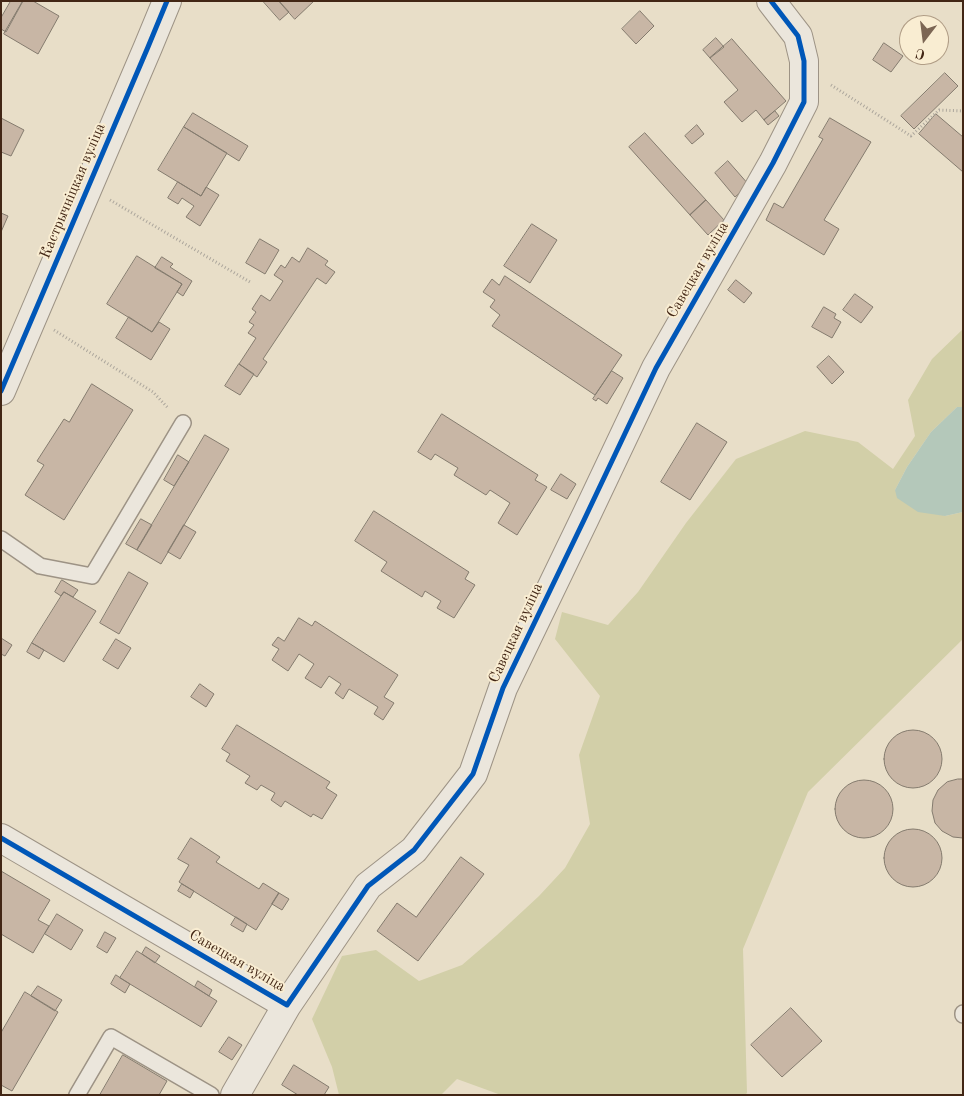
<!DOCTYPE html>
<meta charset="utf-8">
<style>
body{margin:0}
#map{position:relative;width:964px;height:1096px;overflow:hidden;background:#e8dec8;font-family:"Old Standard TT",serif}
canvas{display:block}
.frame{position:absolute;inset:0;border:2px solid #422615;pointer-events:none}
.north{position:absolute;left:899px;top:15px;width:50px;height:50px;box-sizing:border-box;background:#f9edd2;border:1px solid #b09d86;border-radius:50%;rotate:195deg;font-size:14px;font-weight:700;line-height:20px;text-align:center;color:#422615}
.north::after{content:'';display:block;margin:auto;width:18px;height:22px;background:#7c6654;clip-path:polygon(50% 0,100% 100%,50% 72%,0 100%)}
</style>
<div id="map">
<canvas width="964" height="1096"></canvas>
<div class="frame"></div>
<div class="north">С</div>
</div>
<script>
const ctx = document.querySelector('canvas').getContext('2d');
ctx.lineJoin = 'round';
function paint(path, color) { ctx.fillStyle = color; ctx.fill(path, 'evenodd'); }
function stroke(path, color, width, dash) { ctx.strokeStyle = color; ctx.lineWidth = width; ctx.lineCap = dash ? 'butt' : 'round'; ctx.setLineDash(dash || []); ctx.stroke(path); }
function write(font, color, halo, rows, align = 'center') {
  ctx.font = font + ' "Old Standard TT",serif'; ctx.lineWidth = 4; ctx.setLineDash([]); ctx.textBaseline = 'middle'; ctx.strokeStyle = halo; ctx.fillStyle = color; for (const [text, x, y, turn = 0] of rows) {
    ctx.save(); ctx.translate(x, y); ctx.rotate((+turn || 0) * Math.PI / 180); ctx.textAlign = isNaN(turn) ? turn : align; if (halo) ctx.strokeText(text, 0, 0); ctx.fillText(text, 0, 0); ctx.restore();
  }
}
paint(new Path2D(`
 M 963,329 L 963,407 L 957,407 L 931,432 L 907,467 L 895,490 L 945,516 L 963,512 L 963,639 L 808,792 L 743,949 L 747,1093 L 745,1095 L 501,1095 L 457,1079 L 441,1095 L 339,1095 L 332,1067 L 312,1019 L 342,956 L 376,950 L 419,981 L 462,965 L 497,935 L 539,896 L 565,868 L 590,824 L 579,755 L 600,696 L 555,639 L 562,612 L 608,625 L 638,592 L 686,523 L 736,459 L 805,431 L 858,442 L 893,469 L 915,436 L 908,400 L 932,359 Z`), '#d2cfa8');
paint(new Path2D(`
 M 957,407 L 963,407 L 963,512 L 945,516 L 918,512 L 897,498 L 895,490 L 907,467 L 931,432 Z`), '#b4c8ba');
const building = new Path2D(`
 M 11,1 L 23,1 L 6,32 L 1,29 L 1,18 Z
 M 23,1 L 33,1 L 59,16 L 38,54 L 4,34 Z
 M 263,1 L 279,1 L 289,12 L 280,20 Z
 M 279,1 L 314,1 L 295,19 Z
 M 640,11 L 654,26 L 636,44 L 622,29 Z
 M 716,38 L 724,47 L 710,58 L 703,50 Z
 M 732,39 L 786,101 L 764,120 L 756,110 L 742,122 L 724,102 L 738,90 L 710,58 Z
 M 884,43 L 903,56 L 891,72 L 873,60 Z
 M 945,73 L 958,86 L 914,129 L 901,116 Z
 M 775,111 L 779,116 L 768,125 L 764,120 Z
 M 193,113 L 248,146 L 239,161 L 184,127 Z
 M 936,114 L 963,137 L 963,172 L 919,134 Z
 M 1,118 L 24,130 L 11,156 L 1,152 Z
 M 830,118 L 871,142 L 824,220 L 839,229 L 824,255 L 766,220 L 774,203 L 783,208 L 823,139 L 819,137 Z
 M 697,125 L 704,134 L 692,144 L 685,136 Z
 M 184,127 L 227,153 L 201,196 L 158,170 Z
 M 645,133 L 706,200 L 690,215 L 629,147 Z
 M 728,161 L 749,185 L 735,197 L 715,173 Z
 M 178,182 L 201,196 L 206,187 L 219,195 L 200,226 L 186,217 L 194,206 L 182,198 L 178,204 L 168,198 Z
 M 706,200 L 724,220 L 708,235 L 690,215 Z
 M 1,213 L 8,216 L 1,232 Z
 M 532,224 L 557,240 L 530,283 L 504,266 Z
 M 260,239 L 279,250 L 265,274 L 246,263 Z
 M 308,248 L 328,261 L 325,265 L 335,272 L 326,284 L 317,278 L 263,359 L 267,362 L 257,377 L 239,364 L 256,338 L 248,333 L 254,325 L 249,322 L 256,312 L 252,309 L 261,295 L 270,301 L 283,281 L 274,275 L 281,265 L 285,268 L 292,257 L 299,262 Z
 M 137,256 L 182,284 L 152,332 L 107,304 Z
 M 162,257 L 173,264 L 170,267 L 192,281 L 183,296 L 177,292 L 182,284 L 155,268 Z
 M 505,276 L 622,355 L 595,395 L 492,326 L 500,315 L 490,307 L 495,300 L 483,292 L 492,279 L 499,285 Z
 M 736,280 L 752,293 L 744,303 L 728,290 Z
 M 855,294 L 873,307 L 861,323 L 843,310 Z
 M 824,307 L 836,314 L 834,318 L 841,322 L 832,338 L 812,327 Z
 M 129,317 L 152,332 L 159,322 L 170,329 L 151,360 L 116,338 Z
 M 829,356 L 844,372 L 832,384 L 817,367 Z
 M 239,364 L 254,374 L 240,395 L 225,386 Z
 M 612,371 L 623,378 L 607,404 L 598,398 L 596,401 L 593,399 Z
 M 92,384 L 133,410 L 64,520 L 25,495 L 44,465 L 37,461 L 64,419 L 69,422 Z
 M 442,414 L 538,475 L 535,480 L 547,487 L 517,535 L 498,523 L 510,503 L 490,490 L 486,495 L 454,475 L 458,468 L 435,454 L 431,460 L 418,452 Z
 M 697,423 L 727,442 L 690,500 L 661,482 Z
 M 205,435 L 229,449 L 161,564 L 137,550 Z
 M 178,455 L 189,462 L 174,486 L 164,480 Z
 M 561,474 L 576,484 L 567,499 L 551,490 Z
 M 374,511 L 469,572 L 465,579 L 475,585 L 454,618 L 437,608 L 441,601 L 425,591 L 422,597 L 381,571 L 387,562 L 355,541 Z
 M 141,519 L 152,525 L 137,550 L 126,544 Z
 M 184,525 L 196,532 L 180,559 L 168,552 Z
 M 129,572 L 148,583 L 119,634 L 100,623 Z
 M 62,580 L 78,590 L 73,597 L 64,592 L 61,596 L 55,592 Z
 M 64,592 L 96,611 L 64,662 L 32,643 Z
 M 299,618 L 312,626 L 315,621 L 398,675 L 384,697 L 394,703 L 383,720 L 374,714 L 378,707 L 349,689 L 343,699 L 335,693 L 341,684 L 329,676 L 321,688 L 305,678 L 314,664 L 299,654 L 288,671 L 272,660 L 279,649 L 272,645 L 278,637 L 284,641 Z
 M 1,638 L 12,645 L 5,656 L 1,654 Z
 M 116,639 L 131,648 L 118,669 L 103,660 Z
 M 32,643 L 44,650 L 39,659 L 27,652 Z
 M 200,684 L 214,694 L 206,707 L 191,697 Z
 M 237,725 L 330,782 L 326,788 L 337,795 L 322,819 L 313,814 L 311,817 L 285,801 L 281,807 L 271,800 L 275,793 L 261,785 L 257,790 L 245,783 L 250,776 L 226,761 L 230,754 L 222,749 Z
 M884 759a29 29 0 1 1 58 0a29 29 0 1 1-58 0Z
 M 958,779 L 963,779 L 963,838 L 953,837 L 942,831 L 935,823 L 932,811 L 933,800 L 938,790 L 947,782 Z
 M835 809a29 29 0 1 1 58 0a29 29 0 1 1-58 0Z
 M884 858a29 29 0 1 1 58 0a29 29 0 1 1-58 0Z
 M 191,838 L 220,857 L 216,862 L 259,889 L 263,883 L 279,893 L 256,930 L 179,882 L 189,865 L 178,859 Z
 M 461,857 L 484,874 L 418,961 L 377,931 L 397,903 L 416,917 Z
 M 1,871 L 50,900 L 38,920 L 49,926 L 33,953 L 1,934 Z
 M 182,884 L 194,891 L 190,898 L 178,891 Z
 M 279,893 L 289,899 L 282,910 L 272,904 Z
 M 57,914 L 83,930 L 71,950 L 45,934 Z
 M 236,917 L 247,924 L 243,932 L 231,925 Z
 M 105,932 L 116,938 L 107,953 L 97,947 Z
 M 146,947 L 160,956 L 155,963 L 142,954 Z
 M 137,951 L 217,1001 L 201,1027 L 120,978 Z
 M 116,975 L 130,984 L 125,993 L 111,984 Z
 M 198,981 L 212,990 L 209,996 L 195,987 Z
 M 38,986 L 62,1000 L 55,1011 L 31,996 Z
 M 25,992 L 58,1012 L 12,1091 L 1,1085 L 1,1033 Z
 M 791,1008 L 822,1041 L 782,1077 L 751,1045 Z
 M 229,1037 L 242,1045 L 232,1060 L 219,1052 Z
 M 123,1055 L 167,1081 L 159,1095 L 100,1095 Z
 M 294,1065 L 329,1087 L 324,1095 L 298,1095 L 282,1085 Z`);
paint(building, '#c8b6a5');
stroke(building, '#847b6e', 1);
const lane = new Path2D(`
 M 1,539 L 40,566 L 92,576 L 183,423
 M 963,1013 L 963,1015
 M 77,1095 L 111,1037 L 211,1095`);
const street = new Path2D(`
 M 1,391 L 148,47 L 167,1
 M 1,838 L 287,1005 L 368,886 L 414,850 L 473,774 L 503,688 L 584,520 L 656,368 L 773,163 L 804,102 L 804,61 L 798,36 L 771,1
 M 235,1095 L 287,1005`);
stroke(lane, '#9d9385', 18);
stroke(street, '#9d9385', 30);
stroke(new Path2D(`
 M 831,85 L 911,136 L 939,110 L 963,111
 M 110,200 L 250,282
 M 54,330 L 153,392 L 168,408`), '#aca69c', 3, [1, 2.5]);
stroke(lane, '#ebe6dc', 15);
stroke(street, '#ebe6dc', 28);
stroke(new Path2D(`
 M 1,391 L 148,47 L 167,1
 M 1,838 L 287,1005 L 368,886 L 414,850 L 473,774 L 503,688 L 584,520 L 656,368 L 773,163 L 804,102 L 804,61 L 798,36 L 771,1`), '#0057b8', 5);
write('15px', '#422615', '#f9edd2', [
 ["Кастрычніцкая вуліца",73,191,-67],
 ["Савецкая вуліца",698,270,-60],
 ["Савецкая вуліца",516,633,-65],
 ["Савецкая вуліца",237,961,30]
]);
</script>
